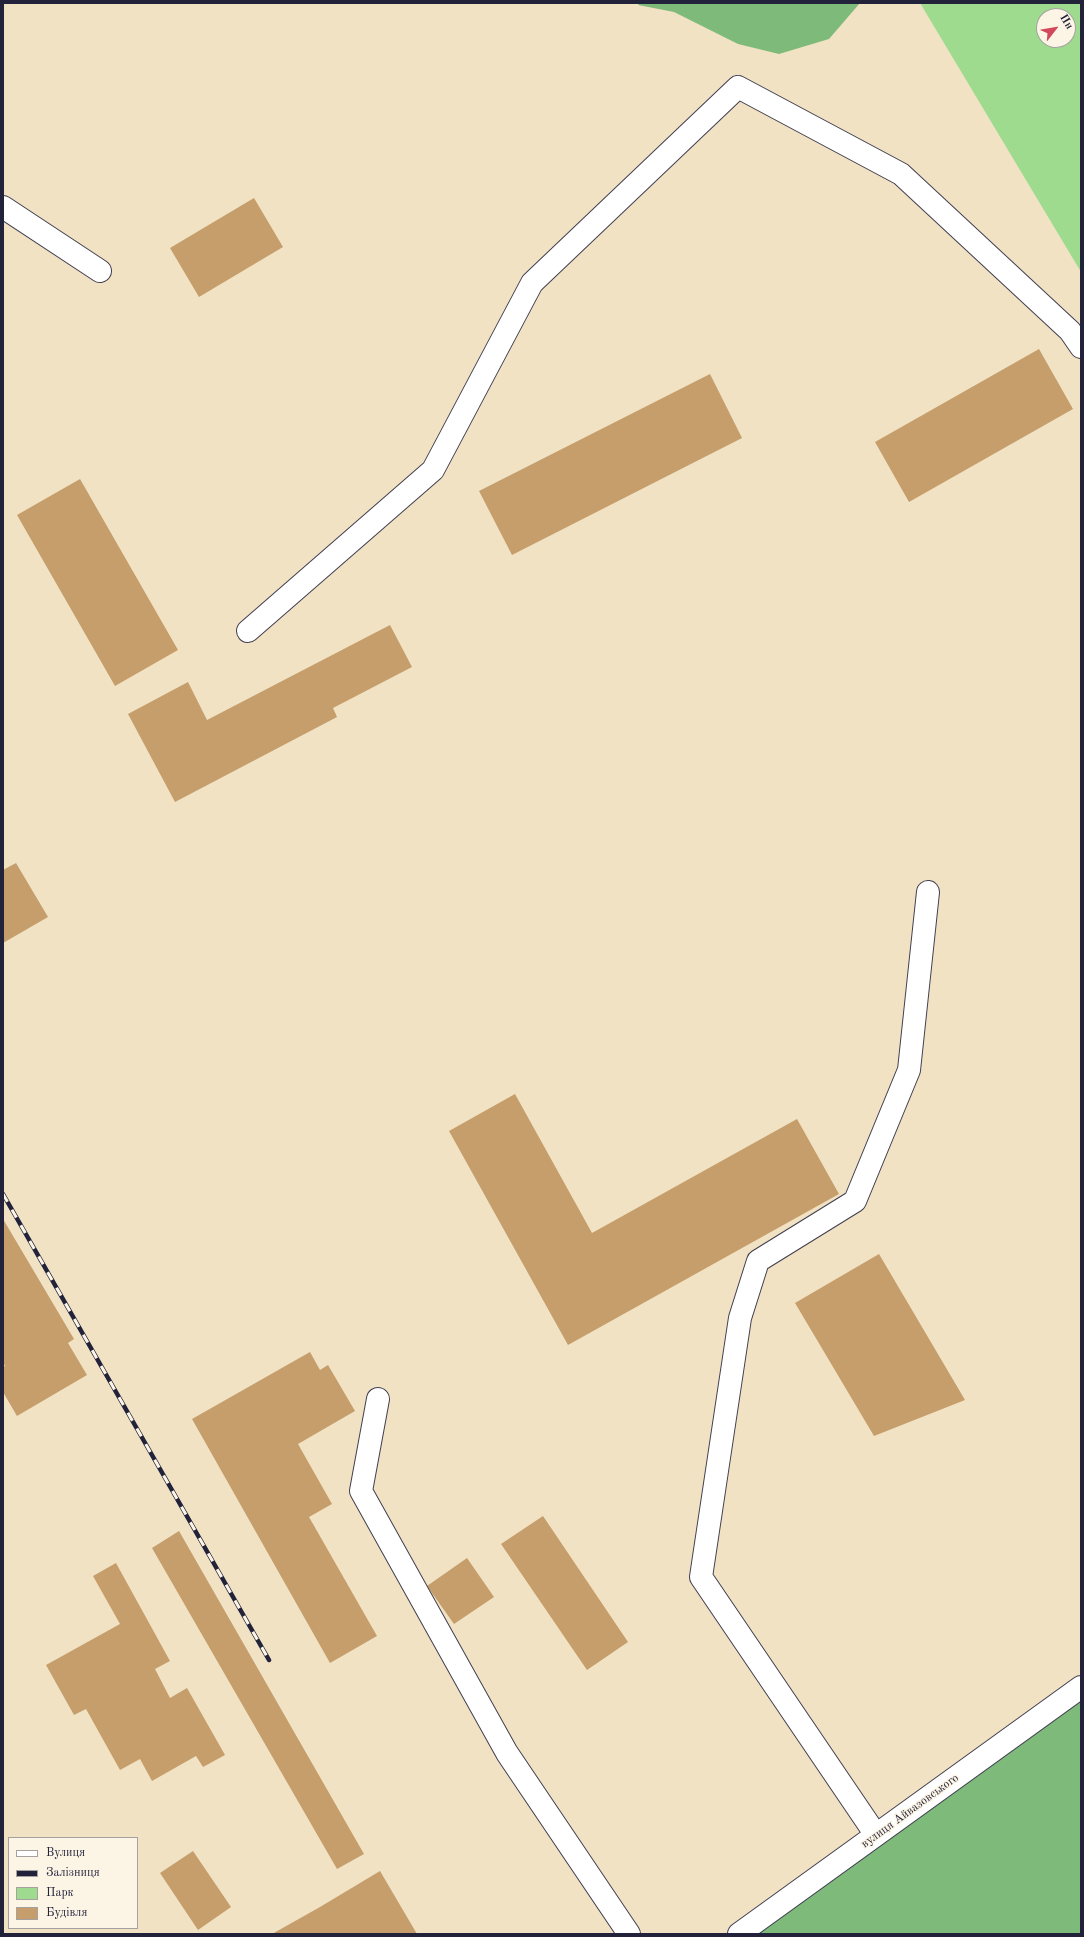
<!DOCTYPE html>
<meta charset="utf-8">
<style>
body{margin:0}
#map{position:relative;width:1084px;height:1937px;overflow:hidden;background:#f1e2c4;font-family:"Old Standard TT",serif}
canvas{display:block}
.frame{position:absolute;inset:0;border:4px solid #22223b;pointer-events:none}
.legend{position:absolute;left:8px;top:1837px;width:130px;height:92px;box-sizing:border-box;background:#fcf5e5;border:1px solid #a5a1a1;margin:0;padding:5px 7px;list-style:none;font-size:12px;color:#22223b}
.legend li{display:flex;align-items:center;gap:8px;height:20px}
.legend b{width:20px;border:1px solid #a5a1a1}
.north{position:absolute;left:1036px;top:8px;width:40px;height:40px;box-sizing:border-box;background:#fcf5e5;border:1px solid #a5a1a1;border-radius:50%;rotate:59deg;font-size:11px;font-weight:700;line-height:16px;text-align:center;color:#22223b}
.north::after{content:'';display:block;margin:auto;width:14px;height:18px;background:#d1495b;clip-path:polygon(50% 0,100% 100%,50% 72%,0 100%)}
</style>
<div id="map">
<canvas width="1084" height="1937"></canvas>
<div class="frame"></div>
<ul class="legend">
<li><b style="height:5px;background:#fff"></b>Вулиця</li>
<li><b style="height:5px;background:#22223b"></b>Залізниця</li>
<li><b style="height:11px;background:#9edb8f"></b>Парк</li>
<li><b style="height:11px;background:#c59e6c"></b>Будівля</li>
</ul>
<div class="north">Пн</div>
</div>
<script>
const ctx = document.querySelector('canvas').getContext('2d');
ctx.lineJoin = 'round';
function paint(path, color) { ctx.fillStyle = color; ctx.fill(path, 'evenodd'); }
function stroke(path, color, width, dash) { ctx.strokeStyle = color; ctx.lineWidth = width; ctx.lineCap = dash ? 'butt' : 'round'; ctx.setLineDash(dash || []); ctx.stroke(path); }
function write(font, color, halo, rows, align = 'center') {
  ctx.font = font + ' "Old Standard TT",serif'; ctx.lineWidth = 3; ctx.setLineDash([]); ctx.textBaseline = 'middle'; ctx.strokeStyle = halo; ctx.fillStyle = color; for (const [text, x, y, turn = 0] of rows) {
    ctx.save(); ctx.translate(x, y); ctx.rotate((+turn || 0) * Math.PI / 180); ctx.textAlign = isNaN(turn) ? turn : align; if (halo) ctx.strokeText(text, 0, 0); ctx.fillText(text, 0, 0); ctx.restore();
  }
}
paint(new Path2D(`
 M 920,3 L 1081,3 L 1081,272 ZM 1044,16 L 1068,16 L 1068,40 L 1044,40 Z`), '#9edb8f');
paint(new Path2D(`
 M 640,3 L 860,3 L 829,39 L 779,54 L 738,44 L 674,12 L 638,5 Z
 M 1081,1687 L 1081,1934 L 739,1934 Z`), '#7ebb7a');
paint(new Path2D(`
 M 254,198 L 283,247 L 199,297 L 170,248 Z
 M 1039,349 L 1073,409 L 909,502 L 875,442 Z
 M 710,374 L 742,438 L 512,555 L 479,491 Z
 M 80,479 L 178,650 L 115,686 L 17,515 Z
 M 390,625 L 412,667 L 333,708 L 337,717 L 175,802 L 128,714 L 188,682 L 207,720 Z
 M 16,863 L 48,917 L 3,943 L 3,870 Z
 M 515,1094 L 592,1233 L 797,1119 L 839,1194 L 568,1345 L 449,1131 Z
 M 3,1219 L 74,1339 L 68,1343 L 87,1375 L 17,1416 L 3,1392 L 3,1367 L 5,1366 L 3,1362 Z
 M 879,1254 L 965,1400 L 874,1436 L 795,1303 Z
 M 310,1352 L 320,1370 L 328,1365 L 355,1411 L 298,1444 L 332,1504 L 309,1517 L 377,1636 L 330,1663 L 192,1419 Z
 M 543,1516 L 628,1642 L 587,1670 L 501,1544 Z
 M 179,1531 L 364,1854 L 337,1869 L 152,1548 Z
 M 467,1558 L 494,1597 L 454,1624 L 427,1586 Z
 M 116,1563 L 170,1661 L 155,1669 L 170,1698 L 187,1688 L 225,1755 L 203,1767 L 196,1756 L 152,1781 L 140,1759 L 120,1770 L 86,1709 L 74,1715 L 46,1665 L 120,1624 L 93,1576 Z
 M 193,1851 L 231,1907 L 198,1930 L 160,1873 Z
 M 380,1871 L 417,1934 L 272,1934 L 320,1907 Z`), '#c59e6c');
const minor = new Path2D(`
 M 3,207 L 100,271
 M 248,631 L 433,470 L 532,283 L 738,87 L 901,174 L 1070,331 L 1081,347
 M 378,1399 L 361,1491 L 507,1753 L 629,1934
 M 876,1835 L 701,1577 L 740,1318 L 758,1261 L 855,1201 L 909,1070 L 928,892
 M 739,1934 L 1081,1687`);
stroke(minor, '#413f50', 24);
stroke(minor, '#fff', 22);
const rail = new Path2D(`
 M 3,1194 L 269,1660`);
stroke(rail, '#22223b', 4.5);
stroke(rail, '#fcf5e5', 3, [9]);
write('12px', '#22223b', '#fcf5e5', [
 ["вулиця Айвазовського",910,1811,-36]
]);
</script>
